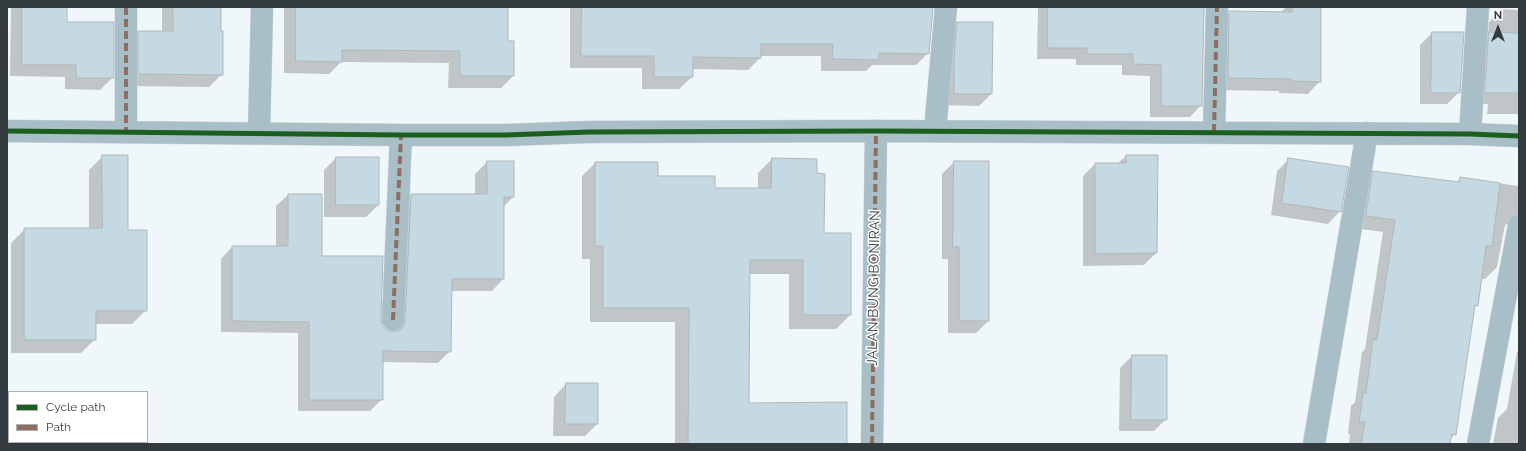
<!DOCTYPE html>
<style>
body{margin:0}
#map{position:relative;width:1526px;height:451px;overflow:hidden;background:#f0f7fa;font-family:Raleway,sans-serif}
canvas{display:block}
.frame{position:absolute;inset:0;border:8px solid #343b3e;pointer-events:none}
.legend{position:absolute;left:8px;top:391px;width:140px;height:52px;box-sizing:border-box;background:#fff;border:1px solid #aeb1b2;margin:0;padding:5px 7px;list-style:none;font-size:12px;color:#343b3e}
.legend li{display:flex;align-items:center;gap:8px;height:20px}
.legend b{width:20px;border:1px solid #aeb1b2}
.north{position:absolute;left:1478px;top:8px;width:40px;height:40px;-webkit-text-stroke:3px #fff;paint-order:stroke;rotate:0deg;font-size:11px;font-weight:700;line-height:16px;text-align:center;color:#343b3e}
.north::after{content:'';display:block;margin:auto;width:14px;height:18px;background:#343b3e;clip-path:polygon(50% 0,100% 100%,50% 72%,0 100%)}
</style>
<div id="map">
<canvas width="1526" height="451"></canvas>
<div class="frame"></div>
<ul class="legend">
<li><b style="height:5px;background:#1b5e20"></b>Cycle path</li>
<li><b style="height:5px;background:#8d6e63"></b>Path</li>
</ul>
<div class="north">N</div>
</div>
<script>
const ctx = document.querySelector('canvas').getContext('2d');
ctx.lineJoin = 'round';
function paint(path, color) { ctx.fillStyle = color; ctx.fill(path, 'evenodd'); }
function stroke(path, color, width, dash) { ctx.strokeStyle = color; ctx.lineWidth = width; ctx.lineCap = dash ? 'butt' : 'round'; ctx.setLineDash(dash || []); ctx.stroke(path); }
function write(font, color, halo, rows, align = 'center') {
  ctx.font = font + ' Raleway,sans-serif'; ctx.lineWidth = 3; ctx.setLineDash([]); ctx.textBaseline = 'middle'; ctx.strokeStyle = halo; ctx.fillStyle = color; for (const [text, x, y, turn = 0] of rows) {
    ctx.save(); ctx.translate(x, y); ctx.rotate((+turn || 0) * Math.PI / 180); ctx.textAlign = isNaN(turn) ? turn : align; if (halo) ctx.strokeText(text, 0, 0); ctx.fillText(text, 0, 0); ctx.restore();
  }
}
paint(new Path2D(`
 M 11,7 L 66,7 L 66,23 L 112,78 L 100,90 L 65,89 L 65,77 L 10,76 Z
 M 162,7 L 220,7 L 222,74 L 209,87 L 127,86 L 127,44 L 139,32 L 162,32 Z
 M 284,7 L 508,7 L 507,42 L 513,42 L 513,76 L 501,88 L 448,88 L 449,63 L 341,62 L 329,74 L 284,73 Z
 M 570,7 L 933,7 L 928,53 L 916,65 L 872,65 L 866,71 L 821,71 L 821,56 L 760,56 L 760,58 L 748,70 L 692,69 L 692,77 L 679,89 L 642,89 L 642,68 L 570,68 Z
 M 1038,7 L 1203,7 L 1201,105 L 1190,117 L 1150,117 L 1150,76 L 1122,75 L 1122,65 L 1076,65 L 1076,59 L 1037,59 Z
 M 1286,7 L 1320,7 L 1320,81 L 1308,94 L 1279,93 L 1279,91 L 1216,90 L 1218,24 L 1230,12 L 1280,13 Z
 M 1501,9 L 1519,10 L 1519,114 L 1487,114 L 1488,104 L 1473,104 L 1477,46 L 1488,34 L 1489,22 Z
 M 958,23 L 991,94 L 979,106 L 942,105 L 945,35 Z
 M 1432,33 L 1459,92 L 1447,104 L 1420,104 L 1420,45 Z
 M 103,156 L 127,231 L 146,310 L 132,324 L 95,324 L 95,339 L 81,353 L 11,353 L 11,243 L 25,229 L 89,229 L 89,170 Z
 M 1126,156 L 1157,156 L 1156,253 L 1144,265 L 1083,266 L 1083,176 L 1095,164 L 1117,164 Z
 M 336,158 L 378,158 L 378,205 L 366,217 L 324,217 L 324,170 Z
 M 772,159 L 816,174 L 823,234 L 850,234 L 850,315 L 836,329 L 789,329 L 789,274 L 748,274 L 748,404 L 846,444 L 675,444 L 675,322 L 590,322 L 590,259 L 582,259 L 582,176 L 595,163 L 714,189 L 758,189 L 758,173 Z
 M 1289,159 L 1340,211 L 1328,224 L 1271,215 L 1277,171 Z
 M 487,162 L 513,197 L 503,207 L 503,279 L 492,291 L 451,291 L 450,351 L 438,363 L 382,362 L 382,399 L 370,411 L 298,411 L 298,333 L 221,332 L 221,259 L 232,247 L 276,247 L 276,206 L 288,195 L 321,257 L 380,320 L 381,327 L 386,332 L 394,333 L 400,207 L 411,195 L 475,195 L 475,174 Z
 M 954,162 L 988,162 L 988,321 L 976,333 L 948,333 L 948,259 L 942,259 L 942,174 Z
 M 1374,172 L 1456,183 L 1460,178 L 1519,186 L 1519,233 L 1508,224 L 1505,225 L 1497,267 L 1485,279 L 1481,279 L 1477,305 L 1474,308 L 1455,434 L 1450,439 L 1449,444 L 1349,444 L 1350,434 L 1348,434 L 1351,406 L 1355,402 L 1362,352 L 1365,349 L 1383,232 L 1354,228 L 1362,184 Z
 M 1519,350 L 1519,444 L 1493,444 L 1498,418 L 1507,409 L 1517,352 Z
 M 1132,356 L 1166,419 L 1154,431 L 1119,431 L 1120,368 Z
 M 566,384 L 597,424 L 585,436 L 553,436 L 554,397 Z`), '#0003');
const building = new Path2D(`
 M 22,7 L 67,7 L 67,22 L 114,22 L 114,78 L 76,78 L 76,65 L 22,65 Z
 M 173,7 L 221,7 L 221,31 L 223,31 L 223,75 L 138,74 L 138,31 L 173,31 Z
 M 296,7 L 508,7 L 508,41 L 514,41 L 514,76 L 460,76 L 460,51 L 342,50 L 342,62 L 296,61 Z
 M 582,7 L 933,7 L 929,54 L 879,53 L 879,60 L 832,59 L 833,44 L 761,44 L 761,58 L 693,57 L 693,77 L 654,77 L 654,56 L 581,56 Z
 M 1048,7 L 1204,7 L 1202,106 L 1161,106 L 1161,65 L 1133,64 L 1133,54 L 1087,54 L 1087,48 L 1048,48 Z
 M 1292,7 L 1321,7 L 1321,82 L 1291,81 L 1291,79 L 1228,78 L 1229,11 L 1292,12 Z
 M 957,22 L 993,22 L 992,94 L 954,94 L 954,57 Z
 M 1432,32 L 1464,32 L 1460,93 L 1431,93 Z
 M 1489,32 L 1519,33 L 1519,93 L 1485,93 Z
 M 102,155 L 128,155 L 128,230 L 147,230 L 147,311 L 96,311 L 96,340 L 24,340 L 24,228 L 102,228 Z
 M 1126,155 L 1158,155 L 1157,253 L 1095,254 L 1095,163 L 1126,163 Z
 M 336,157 L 379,157 L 379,205 L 336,205 Z
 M 772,158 L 817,159 L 817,173 L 825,174 L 824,233 L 851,233 L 851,315 L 803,315 L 803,260 L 750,260 L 749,403 L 847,402 L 847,444 L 688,444 L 689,308 L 603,308 L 603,246 L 595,246 L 595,162 L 658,162 L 658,176 L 715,176 L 715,188 L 771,188 Z
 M 1288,158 L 1349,167 L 1341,212 L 1282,203 Z
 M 487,161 L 514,161 L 514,197 L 504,197 L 504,279 L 452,279 L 451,352 L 383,351 L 383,400 L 309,400 L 309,322 L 232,321 L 232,246 L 288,246 L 288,194 L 322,194 L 322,256 L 383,256 L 381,320 L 382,326 L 387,331 L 393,332 L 399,331 L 404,326 L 405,321 L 411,194 L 487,194 Z
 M 954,161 L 989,161 L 989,321 L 959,321 L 959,247 L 953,247 Z
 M 1373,171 L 1459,182 L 1460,177 L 1500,183 L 1492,246 L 1486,246 L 1478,306 L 1475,305 L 1456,435 L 1452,434 L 1450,444 L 1361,444 L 1365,422 L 1359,422 L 1363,393 L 1366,393 L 1373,339 L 1377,340 L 1395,220 L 1366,216 Z
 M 1132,355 L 1167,355 L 1167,420 L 1131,420 Z
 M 566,383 L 598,383 L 598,424 L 565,424 Z`);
paint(building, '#c4d9e1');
stroke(building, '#b0b7ba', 1);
const minor = new Path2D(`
 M 126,7 L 126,132
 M 7,131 L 401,135 L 506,135 L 589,132 L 876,131 L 1470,134 L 1519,136
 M 935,131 L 946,7
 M 1214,132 L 1217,7
 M 259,133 L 262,7
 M 1470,134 L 1478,7
 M 393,320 L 401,135
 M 872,444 L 876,131
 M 1314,444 L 1367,133
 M 1478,444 L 1519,225`);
stroke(minor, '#cfd4d7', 23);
stroke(minor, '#a9bfc8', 22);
stroke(new Path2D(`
 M 126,7 L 126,132
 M 1214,132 L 1217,7
 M 393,320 L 401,135
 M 872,444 L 876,131`), '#8d6e63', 4, [8, 4]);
stroke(new Path2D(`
 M 7,131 L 401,135 L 506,135 L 589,132 L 876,131 L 1470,134 L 1519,136`), '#1b5e20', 5);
write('14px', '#343b3e', '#fff', [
 ["JALAN BUNG BONIRAN",874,288,-89]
]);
</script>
